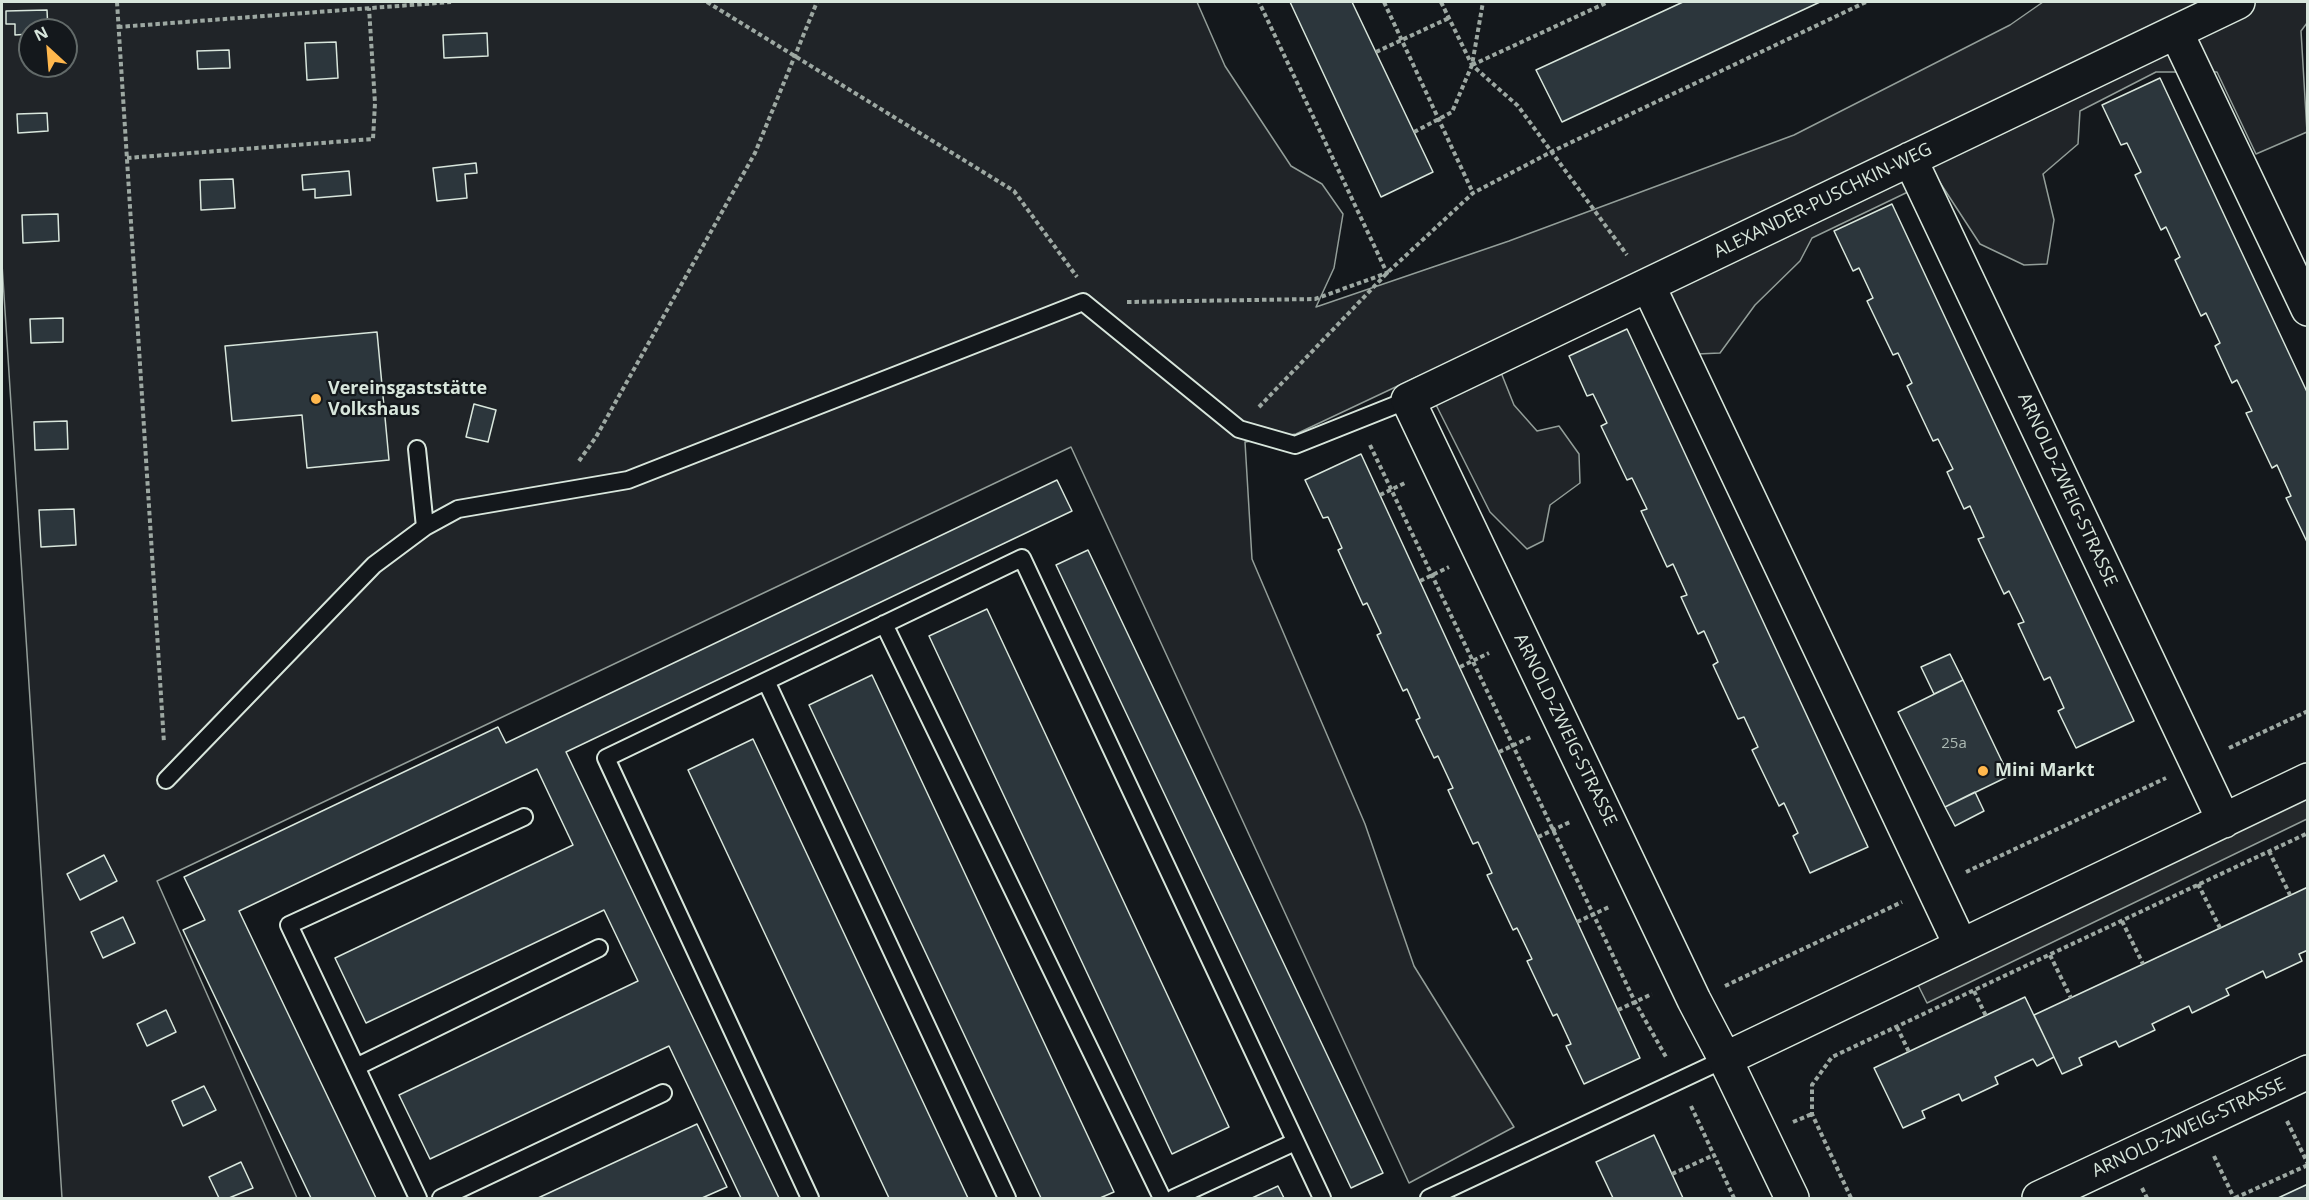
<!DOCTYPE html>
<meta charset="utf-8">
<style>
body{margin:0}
#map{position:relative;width:2309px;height:1200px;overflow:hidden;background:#14181c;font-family:"Open Sans",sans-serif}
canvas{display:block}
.frame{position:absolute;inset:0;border:3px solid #d8e6dc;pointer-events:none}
.north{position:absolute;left:18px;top:18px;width:60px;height:60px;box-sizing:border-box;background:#14181c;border:2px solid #626a69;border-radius:50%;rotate:334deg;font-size:16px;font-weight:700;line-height:24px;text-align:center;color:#d8e6dc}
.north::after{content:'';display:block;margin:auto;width:21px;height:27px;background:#ffb74d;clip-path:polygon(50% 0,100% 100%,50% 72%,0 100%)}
</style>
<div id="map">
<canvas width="2309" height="1200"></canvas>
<div class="frame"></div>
<div class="north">N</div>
</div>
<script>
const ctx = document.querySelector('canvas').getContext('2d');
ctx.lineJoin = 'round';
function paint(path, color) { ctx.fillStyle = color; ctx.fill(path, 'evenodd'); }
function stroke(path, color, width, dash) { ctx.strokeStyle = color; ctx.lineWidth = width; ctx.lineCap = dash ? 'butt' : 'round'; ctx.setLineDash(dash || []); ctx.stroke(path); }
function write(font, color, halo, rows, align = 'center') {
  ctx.font = font + ' "Open Sans",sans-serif'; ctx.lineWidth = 4.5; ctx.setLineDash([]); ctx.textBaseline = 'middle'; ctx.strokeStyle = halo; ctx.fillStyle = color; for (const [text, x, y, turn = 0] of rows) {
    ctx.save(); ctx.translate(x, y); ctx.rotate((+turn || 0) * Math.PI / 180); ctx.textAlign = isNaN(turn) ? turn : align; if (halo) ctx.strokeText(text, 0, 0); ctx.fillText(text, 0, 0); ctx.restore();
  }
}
const green = new Path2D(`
 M 2,2 L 1197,2 L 1225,66 L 1291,166 L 1322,184 L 1343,214 L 1334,268 L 1316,307 L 1509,241 L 1794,135 L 2010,25 L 2043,2 L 2307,2 L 2307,23 L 2301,31 L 2307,132 L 2256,154 L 2217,72 L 2156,72 L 2080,111 L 2078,144 L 2043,174 L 2054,220 L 2047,264 L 2024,265 L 1980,244 L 1937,178 L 1812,238 L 1800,261 L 1755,305 L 1720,353 L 1697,354 L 1654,265 L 1490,345 L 1514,405 L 1537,431 L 1559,426 L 1579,454 L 1580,483 L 1550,505 L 1543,541 L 1527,549 L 1490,512 L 1421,375 L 1296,434 L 1245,442 L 1252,559 L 1365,824 L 1414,966 L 1514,1127 L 1409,1183 L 1071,447 L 157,881 L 297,1198 L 62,1198 L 2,264 ZM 30,30 L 66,30 L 66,66 L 30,66 Z`);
paint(green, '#202428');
stroke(green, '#939e99', 1.5);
const parking = new Path2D(`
 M 2307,789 L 2307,819 L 1927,1003 L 1915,979 Z`);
paint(parking, '#24282b');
stroke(parking, '#939e99', 1.5);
const building = new Path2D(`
 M 1290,2 L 1352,2 L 1433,172 L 1381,197 Z
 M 1683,2 L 1820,2 L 1562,122 L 1536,70 Z
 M 47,10 L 48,30 L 30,30 L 30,34 L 15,35 L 15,24 L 6,24 L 6,11 Z
 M 487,33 L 488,56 L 444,58 L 443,35 Z
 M 336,42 L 338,78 L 307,80 L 305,43 Z
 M 229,50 L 230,68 L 198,69 L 197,51 Z
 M 2160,78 L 2308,394 L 2308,544 L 2286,498 L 2291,496 L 2277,465 L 2272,468 L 2246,413 L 2252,411 L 2237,380 L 2232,383 L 2215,346 L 2220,343 L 2206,313 L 2201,316 L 2175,260 L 2180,257 L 2166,227 L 2161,230 L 2135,175 L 2141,172 L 2127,143 L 2121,145 L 2102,105 Z
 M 47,113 L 48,131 L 18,133 L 17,114 Z
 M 476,163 L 477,173 L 465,174 L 467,198 L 437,201 L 433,168 Z
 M 349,171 L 351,195 L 315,198 L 315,189 L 303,190 L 302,175 Z
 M 233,179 L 235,208 L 201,210 L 200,180 Z
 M 1892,204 L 2134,721 L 2076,748 L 2058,711 L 2064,708 L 2050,677 L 2044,680 L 2018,624 L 2024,622 L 2009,591 L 2004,594 L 1978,539 L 1984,537 L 1970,506 L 1964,509 L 1947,472 L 1953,469 L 1938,439 L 1933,441 L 1907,386 L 1912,383 L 1898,353 L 1893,355 L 1867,301 L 1873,298 L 1859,268 L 1853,271 L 1834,231 Z
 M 58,214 L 59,241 L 23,243 L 22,215 Z
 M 63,318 L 63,342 L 31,343 L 30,319 Z
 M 1627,329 L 1868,847 L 1810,873 L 1793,836 L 1798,833 L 1784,803 L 1779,806 L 1752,750 L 1758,747 L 1744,717 L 1738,719 L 1713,665 L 1718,662 L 1704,631 L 1698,634 L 1681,597 L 1687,595 L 1673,564 L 1667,567 L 1641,511 L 1647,509 L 1632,478 L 1627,480 L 1601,426 L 1607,423 L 1593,394 L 1587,396 L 1569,356 Z
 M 377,332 L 389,460 L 307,468 L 302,415 L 232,421 L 225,346 Z
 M 474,404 L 496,410 L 488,442 L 466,437 Z
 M 67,421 L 68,449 L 35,450 L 34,422 Z
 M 1361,454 L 1640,1058 L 1584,1084 L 1566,1046 L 1571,1044 L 1557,1014 L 1553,1016 L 1527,961 L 1532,959 L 1517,928 L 1513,930 L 1487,875 L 1492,873 L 1478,842 L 1473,844 L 1448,790 L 1453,788 L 1438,756 L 1434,758 L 1416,720 L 1420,718 L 1407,689 L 1403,691 L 1377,635 L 1381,633 L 1367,603 L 1363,605 L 1338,550 L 1342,548 L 1328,517 L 1323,518 L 1305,480 Z
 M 1057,480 L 1072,511 L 566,752 L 779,1198 L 741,1198 L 669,1046 L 430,1159 L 399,1095 L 638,981 L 604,910 L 366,1023 L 335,958 L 573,845 L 537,769 L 239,911 L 376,1198 L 311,1198 L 183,930 L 205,920 L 184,877 L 498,727 L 506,743 Z
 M 74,509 L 76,545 L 41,547 L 39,510 Z
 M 1088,550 L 1383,1173 L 1351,1188 L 1056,565 Z
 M 987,609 L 1229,1127 L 1172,1154 L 929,636 Z
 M 1950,654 L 1963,680 L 1934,694 L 1921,667 Z
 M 872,675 L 1114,1192 L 1100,1198 L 1041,1198 L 809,705 Z
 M 1963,680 L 2009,776 L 1945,807 L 1898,712 Z
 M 753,739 L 968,1198 L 889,1198 L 688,770 Z
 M 1975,792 L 1984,811 L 1955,826 L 1945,807 Z
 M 104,855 L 117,881 L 80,900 L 67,874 Z
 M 2308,887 L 2308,950 L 2299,954 L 2302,961 L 2266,978 L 2263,971 L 2226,989 L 2229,995 L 2192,1013 L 2189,1006 L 2152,1024 L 2155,1030 L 2119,1047 L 2116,1041 L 2079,1058 L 2082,1065 L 2062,1074 L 2034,1015 Z
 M 123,917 L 135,943 L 103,958 L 91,932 Z
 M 2025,997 L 2054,1057 L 2037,1066 L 2033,1059 L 1995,1077 L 1998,1084 L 1962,1101 L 1959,1094 L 1922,1111 L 1925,1118 L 1903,1128 L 1874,1068 Z
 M 166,1010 L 176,1032 L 147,1046 L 137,1024 Z
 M 204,1086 L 216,1110 L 183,1126 L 172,1101 Z
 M 697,1124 L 727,1187 L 702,1198 L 538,1198 Z
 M 1654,1135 L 1683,1198 L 1613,1198 L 1596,1162 Z
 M 241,1162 L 253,1188 L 229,1198 L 219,1198 L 209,1177 Z
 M 2308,1184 L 2308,1198 L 2278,1198 Z
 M 1278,1186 L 1284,1198 L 1252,1198 Z`);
paint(building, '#2c363c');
stroke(building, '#d8e6dc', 1.5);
const lane = new Path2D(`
 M 417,449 L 425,527
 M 884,624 L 1162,1198
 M 766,681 L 1007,1198
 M 166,780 L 374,565 L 425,527 L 458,509 L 628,480 L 1083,302 L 1239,429 L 1295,445 L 1408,400
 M 356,1067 L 599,948
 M 418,1198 L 289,925 L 524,817
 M 441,1198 L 663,1093
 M 810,1198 L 606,758 L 1022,558 L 1322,1198
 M 1174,1198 L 1295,1142
 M 1429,1198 L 1725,1059`);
const street = new Path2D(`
 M 2176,32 L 2308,309
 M 1910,159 L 2224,821
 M 1648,285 L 1961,946
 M 1725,1059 L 1694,1000 L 1408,400 L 2238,2
 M 1792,1198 L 1725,1059 L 2308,780
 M 2039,1198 L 2308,1072`);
stroke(lane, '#d8e6dc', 20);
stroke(street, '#d8e6dc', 36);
stroke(new Path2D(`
 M 117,2 L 164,743
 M 707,2 L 1014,191 L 1077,277
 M 1384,2 L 1473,193
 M 1441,2 L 1472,65 L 1518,106 L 1627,255
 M 118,27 L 451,2
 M 1376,52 L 1449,18
 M 1472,65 L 1608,2
 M 1414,132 L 1452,112 L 1472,65 L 1483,2
 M 127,158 L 373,139 L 375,103 L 369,8
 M 1127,302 L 1315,299 L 1387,273 L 1259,2
 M 1259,407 L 1387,273 L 1473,193 L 1553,151 L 1866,2
 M 1370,445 L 1635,1002 L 1666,1057
 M 579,461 L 596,437 L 755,153 L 817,2
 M 1380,495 L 1407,482
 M 1420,581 L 1449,567
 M 1460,667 L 1489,653
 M 2229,748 L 2308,711
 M 1499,752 L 1531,737
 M 1538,837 L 1570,822
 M 2269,851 L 2290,895
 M 1966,872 L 2166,778
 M 2198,884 L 2220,928
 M 2122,921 L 2143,964
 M 1577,922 L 1609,907
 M 2050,955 L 2071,998
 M 1725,986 L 1902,902
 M 1974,991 L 1986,1016
 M 1618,1010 L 1652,994
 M 1897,1027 L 1909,1052
 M 1691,1106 L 1734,1198
 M 2287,1121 L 2308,1164
 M 1793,1122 L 1812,1114
 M 2214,1156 L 2234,1198
 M 1672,1174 L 1714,1155
 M 2142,1188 L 2147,1198
 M 1851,1198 L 1812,1114 L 1812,1085 L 1832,1057 L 2308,833
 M 2235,1198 L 2308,1165`), '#9da8a2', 4, [4.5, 3]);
stroke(lane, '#14181c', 16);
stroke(street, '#14181c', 33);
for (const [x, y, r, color] of [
 [316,399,6,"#ffb74d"],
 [1983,771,6,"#ffb74d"]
]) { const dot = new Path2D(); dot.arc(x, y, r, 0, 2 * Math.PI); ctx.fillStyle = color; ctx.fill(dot); stroke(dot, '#14181c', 2); }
write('15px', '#adbab4', null, [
 ["25a",1954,744]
]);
write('18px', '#d8e6dc', '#14181c', [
 ["ALEXANDER-PUSCHKIN-WEG",1823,201,-26],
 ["ARNOLD-ZWEIG-STRASSE",2067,490,65],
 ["ARNOLD-ZWEIG-STRASSE",1565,730,64],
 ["ARNOLD-ZWEIG-STRASSE",2189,1128,-25]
]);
write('bold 18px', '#d8e6dc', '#14181c', [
 ["Vereinsgaststätte",328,389],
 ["Volkshaus",328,410],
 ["Mini Markt",1995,771]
], 'left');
</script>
